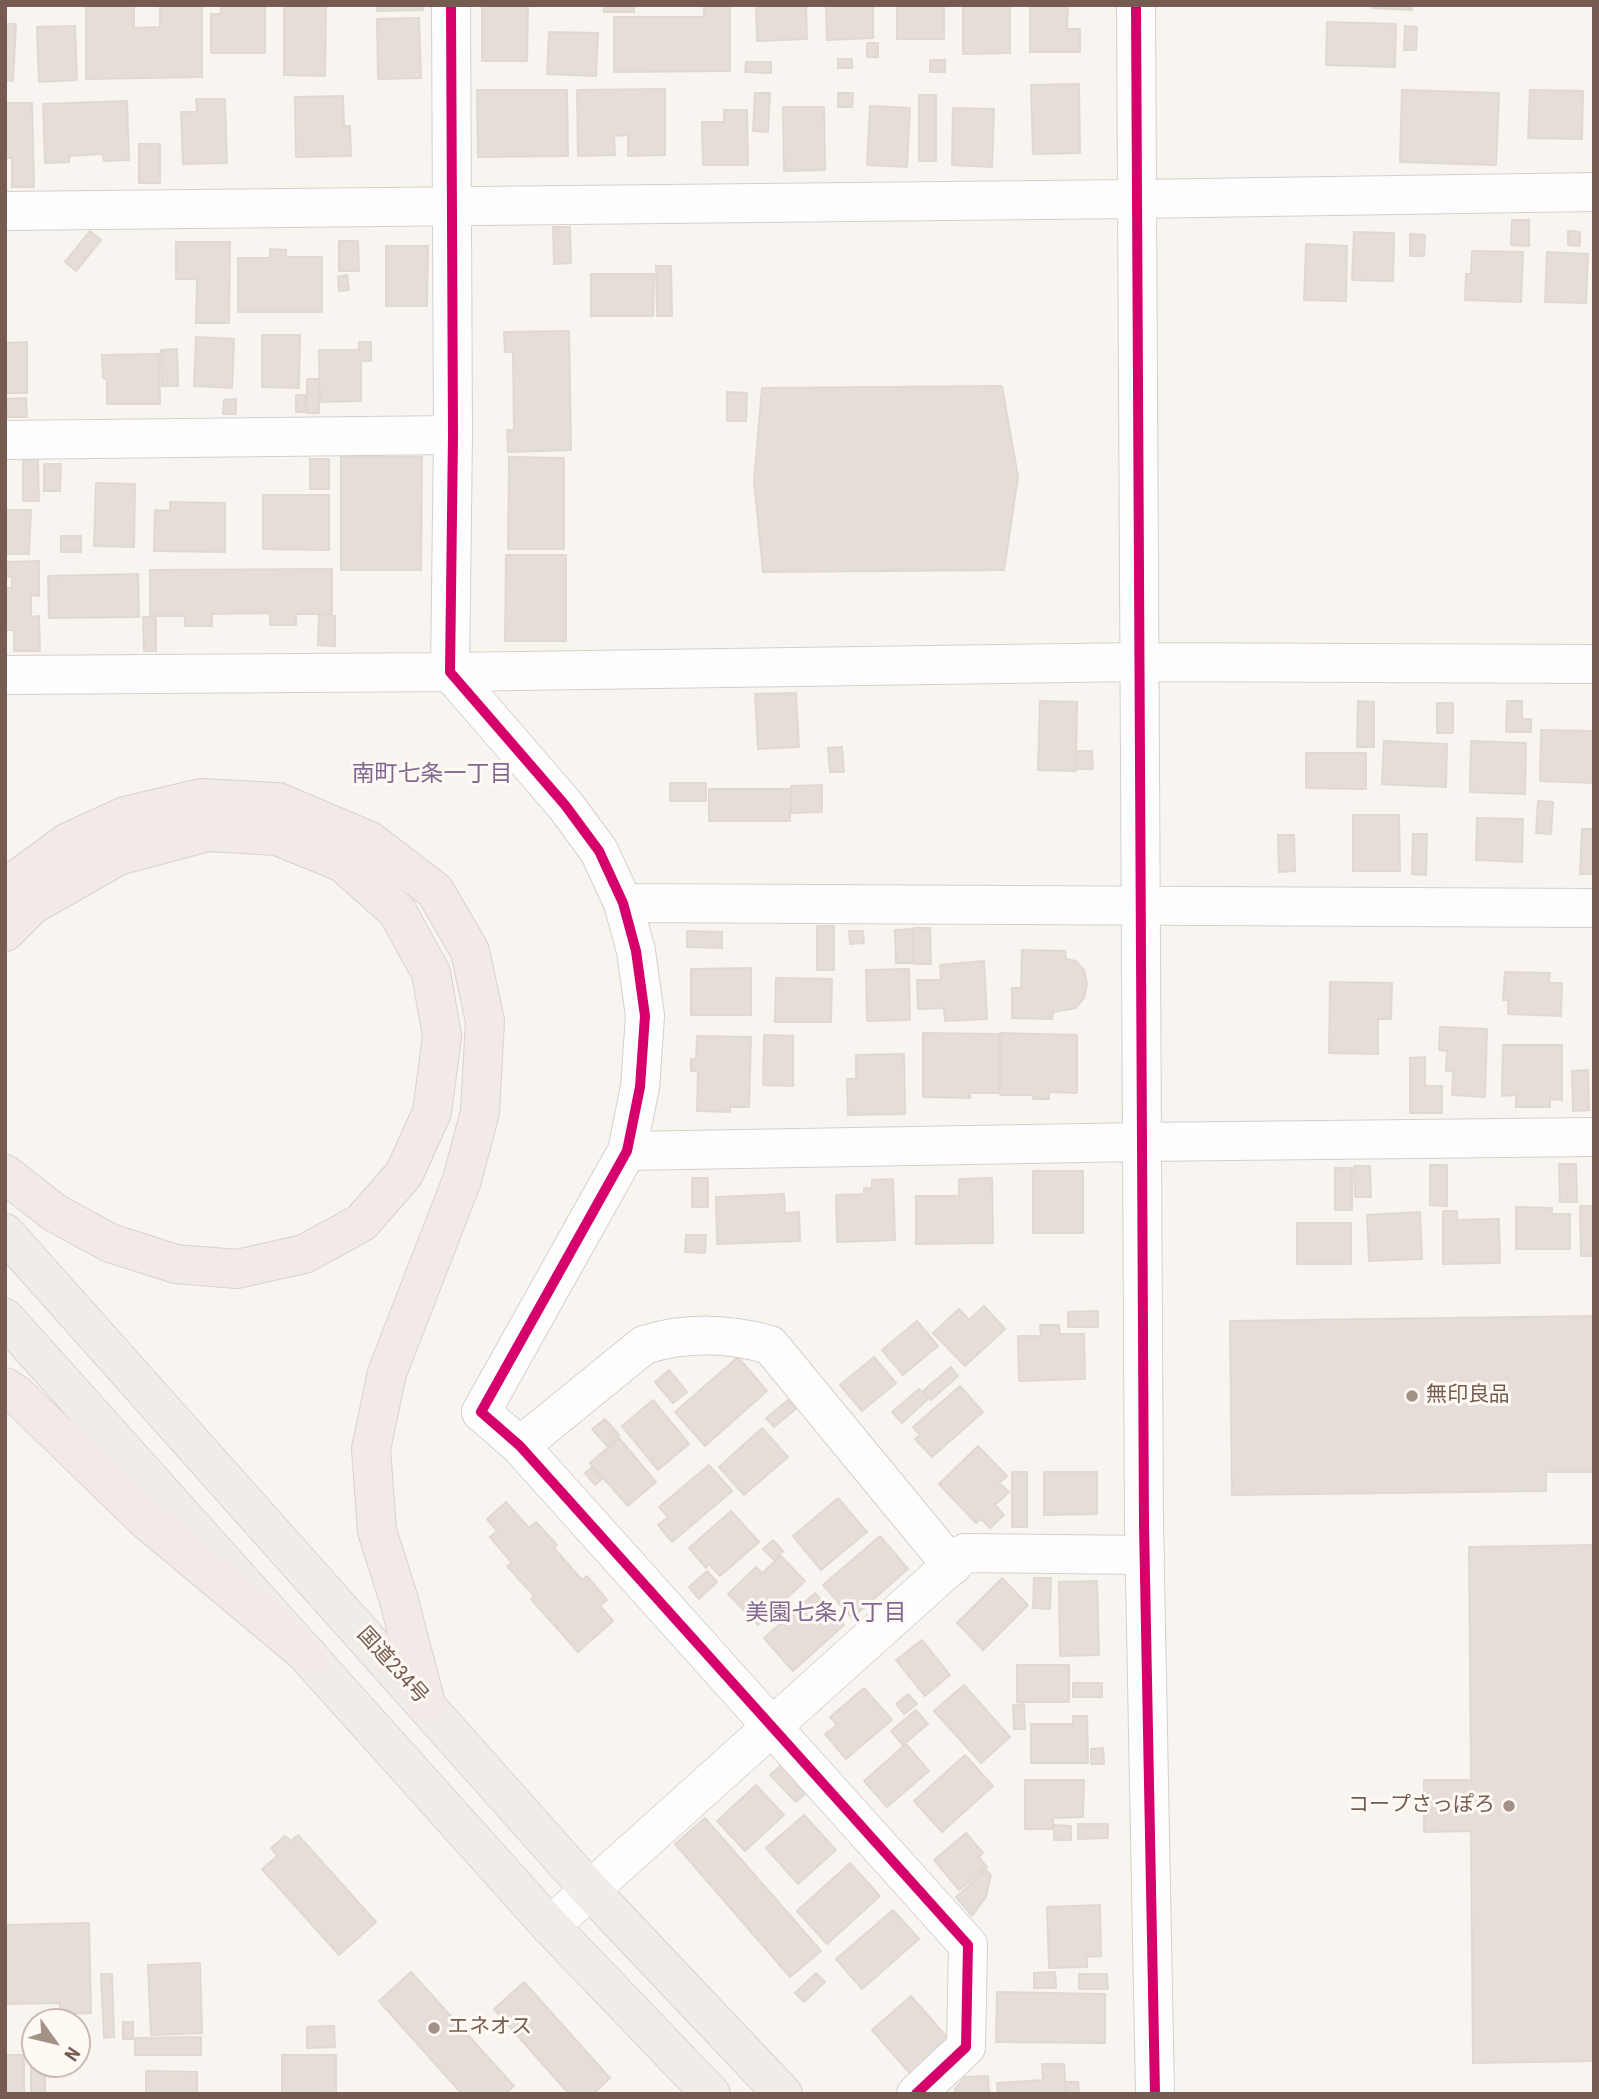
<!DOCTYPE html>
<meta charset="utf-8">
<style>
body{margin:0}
#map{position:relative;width:1599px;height:2099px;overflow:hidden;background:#f8f4f0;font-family:"Roboto Condensed",sans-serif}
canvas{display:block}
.frame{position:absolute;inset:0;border:7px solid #765c50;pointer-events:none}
.north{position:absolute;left:21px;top:2008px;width:70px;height:70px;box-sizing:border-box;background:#fef9f3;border:2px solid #c8bab2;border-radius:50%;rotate:124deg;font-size:19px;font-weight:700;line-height:28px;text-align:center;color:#765c50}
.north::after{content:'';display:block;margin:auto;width:24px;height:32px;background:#a49188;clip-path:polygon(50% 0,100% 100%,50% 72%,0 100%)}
</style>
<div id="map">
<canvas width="1599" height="2099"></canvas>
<div class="frame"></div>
<div class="north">N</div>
</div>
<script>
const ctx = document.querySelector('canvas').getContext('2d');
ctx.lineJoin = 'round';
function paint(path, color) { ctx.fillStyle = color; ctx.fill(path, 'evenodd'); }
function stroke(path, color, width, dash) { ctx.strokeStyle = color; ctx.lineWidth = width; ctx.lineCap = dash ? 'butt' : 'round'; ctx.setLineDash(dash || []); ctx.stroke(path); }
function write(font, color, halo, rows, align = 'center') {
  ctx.font = font + ' "Roboto Condensed","Noto Sans JP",sans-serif'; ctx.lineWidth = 6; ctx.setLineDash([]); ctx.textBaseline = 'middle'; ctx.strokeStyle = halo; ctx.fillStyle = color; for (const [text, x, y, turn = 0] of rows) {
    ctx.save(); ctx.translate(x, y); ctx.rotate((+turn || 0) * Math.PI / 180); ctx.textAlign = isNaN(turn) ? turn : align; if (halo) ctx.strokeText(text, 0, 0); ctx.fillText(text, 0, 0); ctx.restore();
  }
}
const building = new Path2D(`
 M 86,5 L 134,5 L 134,28 L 160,27 L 160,5 L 202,5 L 202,77 L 86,79 Z
 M 221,5 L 265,5 L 265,53 L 211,53 L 211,14 L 221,14 Z
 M 284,5 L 326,5 L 325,76 L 284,75 Z
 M 377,5 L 423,5 L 423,10 L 377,11 Z
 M 482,5 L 528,5 L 527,61 L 482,61 Z
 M 604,5 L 634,5 L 634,12 L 604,12 Z
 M 704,5 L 730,5 L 730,71 L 614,72 L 614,17 L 704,17 Z
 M 756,5 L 806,5 L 807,39 L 757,41 Z
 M 826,5 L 873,5 L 873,38 L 827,40 Z
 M 897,5 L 944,5 L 944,39 L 897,39 Z
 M 963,5 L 1010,5 L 1010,53 L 963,54 Z
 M 1030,5 L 1068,5 L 1067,29 L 1080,29 L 1080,52 L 1030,52 Z
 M 1372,5 L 1412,5 L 1412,10 L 1372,8 Z
 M 419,18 L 421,78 L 378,79 L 377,19 Z
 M 1327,22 L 1396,24 L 1395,67 L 1326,65 Z
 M 5,24 L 16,24 L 13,81 L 5,80 Z
 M 75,26 L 77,80 L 39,82 L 37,27 Z
 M 1405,26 L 1417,27 L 1416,50 L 1404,50 Z
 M 549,32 L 598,33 L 596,76 L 547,74 Z
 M 867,43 L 878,43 L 878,57 L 867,57 Z
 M 838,59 L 852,59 L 852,68 L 838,68 Z
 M 930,60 L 945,60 L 945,72 L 930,72 Z
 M 746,62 L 771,62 L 771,73 L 745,72 Z
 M 1079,84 L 1080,153 L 1033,154 L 1031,85 Z
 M 665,89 L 665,155 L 628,156 L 628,135 L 614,136 L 615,155 L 578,156 L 577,90 Z
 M 477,90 L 567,90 L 568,156 L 478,157 Z
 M 1402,90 L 1499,93 L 1496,165 L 1400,162 Z
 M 1530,90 L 1583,91 L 1582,139 L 1528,138 Z
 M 755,93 L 770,93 L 768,132 L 753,131 Z
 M 838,93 L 853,93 L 852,107 L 838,107 Z
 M 919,95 L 936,95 L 936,161 L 919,161 Z
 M 343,96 L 344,126 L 350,126 L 351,156 L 296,157 L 295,97 Z
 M 196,99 L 225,99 L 227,163 L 183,164 L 181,112 L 197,112 Z
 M 127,101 L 129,160 L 104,161 L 103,154 L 69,156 L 69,162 L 45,163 L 43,104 Z
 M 5,103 L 32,103 L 34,187 L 12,187 L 12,158 L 5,158 Z
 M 870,106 L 910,108 L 907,167 L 867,165 Z
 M 783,107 L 824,107 L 825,170 L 784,171 Z
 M 953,108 L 994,109 L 992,167 L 952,165 Z
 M 724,110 L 747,110 L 748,165 L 703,165 L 702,122 L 724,122 Z
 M 139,144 L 160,144 L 160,183 L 139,183 Z
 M 1512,220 L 1529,220 L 1529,246 L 1511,245 Z
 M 553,227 L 570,227 L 571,263 L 554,264 Z
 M 90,231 L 101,240 L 76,271 L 65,262 Z
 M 1568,231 L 1580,232 L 1580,246 L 1568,245 Z
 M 1354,232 L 1394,233 L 1393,281 L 1352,280 Z
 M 1410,234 L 1425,235 L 1424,256 L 1410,256 Z
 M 339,241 L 358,241 L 359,271 L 339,271 Z
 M 176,242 L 230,242 L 229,323 L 196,323 L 197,279 L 176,279 Z
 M 1306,244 L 1347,246 L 1346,301 L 1304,300 Z
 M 386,246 L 428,246 L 427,306 L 386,306 Z
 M 270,249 L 286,250 L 286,257 L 322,257 L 322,312 L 238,312 L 238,258 L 270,258 Z
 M 1472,251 L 1523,252 L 1521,302 L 1465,300 L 1466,274 L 1471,274 Z
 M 1547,252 L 1588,254 L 1586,303 L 1545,302 Z
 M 656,266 L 671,266 L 672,316 L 657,316 Z
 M 591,274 L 654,274 L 653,316 L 591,316 Z
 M 347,275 L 349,290 L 339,291 L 338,277 Z
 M 569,331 L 571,450 L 508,452 L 507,430 L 514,430 L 513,352 L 505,352 L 504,332 Z
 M 262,335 L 300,335 L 299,388 L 262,387 Z
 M 196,337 L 234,339 L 232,388 L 194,386 Z
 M 27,342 L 27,393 L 5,393 L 5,343 Z
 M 359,342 L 371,342 L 371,361 L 361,361 L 361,401 L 320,402 L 319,350 L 359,350 Z
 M 177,349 L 178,386 L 162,386 L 161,350 Z
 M 159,354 L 160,404 L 107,404 L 107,379 L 103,378 L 102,355 Z
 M 307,379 L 319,379 L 319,413 L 307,413 Z
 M 1002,386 L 1018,477 L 1004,570 L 763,572 L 754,481 L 762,388 Z
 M 727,392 L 747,393 L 746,421 L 727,421 Z
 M 296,395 L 305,395 L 305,412 L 296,412 Z
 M 26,398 L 27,417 L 7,417 L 6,399 Z
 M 236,399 L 236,414 L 223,414 L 224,400 Z
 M 341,457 L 422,457 L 421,570 L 341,570 Z
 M 509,457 L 564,458 L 564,549 L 508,549 Z
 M 310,459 L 329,459 L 329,489 L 310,489 Z
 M 23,460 L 38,460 L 39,501 L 23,501 Z
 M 44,464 L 61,464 L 60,491 L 44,491 Z
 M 96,483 L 135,484 L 134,547 L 94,546 Z
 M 263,495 L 329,495 L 329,550 L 263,549 Z
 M 170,502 L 225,503 L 225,552 L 154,551 L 155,510 L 170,511 Z
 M 5,510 L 31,510 L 29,554 L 5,554 Z
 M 61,536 L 81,536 L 81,552 L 61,552 Z
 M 506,555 L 566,555 L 566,641 L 505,641 Z
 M 39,561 L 39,596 L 31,595 L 31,617 L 39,616 L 40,651 L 14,651 L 14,630 L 5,630 L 5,588 L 12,588 L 12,577 L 6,576 L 5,562 Z
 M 332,569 L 332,614 L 296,614 L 296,625 L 270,625 L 270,613 L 212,614 L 212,626 L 185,626 L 185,616 L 150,616 L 150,570 Z
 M 138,574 L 139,617 L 49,618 L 48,576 Z
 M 319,615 L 335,616 L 335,646 L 318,645 Z
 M 143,617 L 156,617 L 156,651 L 144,651 Z
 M 796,693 L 799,747 L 758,749 L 755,694 Z
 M 1040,701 L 1077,702 L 1076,771 L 1038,770 Z
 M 1358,701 L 1374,702 L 1374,747 L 1357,747 Z
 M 1507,701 L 1522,701 L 1522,719 L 1531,719 L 1531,732 L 1506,732 Z
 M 1437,703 L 1453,703 L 1453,733 L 1437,733 Z
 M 1541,730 L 1594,731 L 1594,783 L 1540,781 Z
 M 1384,741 L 1447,744 L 1446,787 L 1382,784 Z
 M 1471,741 L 1526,743 L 1525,794 L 1470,792 Z
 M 842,747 L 844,772 L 830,772 L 828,748 Z
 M 1077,751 L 1092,751 L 1093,769 L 1077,769 Z
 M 1306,753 L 1366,753 L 1366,789 L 1306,788 Z
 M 670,783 L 706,783 L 706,801 L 670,801 Z
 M 822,785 L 822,812 L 792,813 L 791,786 Z
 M 709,789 L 790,789 L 790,821 L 709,821 Z
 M 1538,801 L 1553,802 L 1551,834 L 1536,833 Z
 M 1353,815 L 1399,815 L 1400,871 L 1353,871 Z
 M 1477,818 L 1523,819 L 1522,862 L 1476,860 Z
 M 1582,829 L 1594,829 L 1594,874 L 1580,874 Z
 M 1413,834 L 1427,834 L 1426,875 L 1412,874 Z
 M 1278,835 L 1294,835 L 1295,871 L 1279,872 Z
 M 817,926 L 834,926 L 834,970 L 817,970 Z
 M 914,928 L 930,928 L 931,964 L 914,964 Z
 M 913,929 L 913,963 L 896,963 L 895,930 Z
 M 687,931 L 722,932 L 722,948 L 687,947 Z
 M 849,931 L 863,931 L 864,943 L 850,944 Z
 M 1022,950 L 1065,951 L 1066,959 L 1076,961 L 1084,970 L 1087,984 L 1084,998 L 1076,1008 L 1053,1012 L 1052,1019 L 1012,1018 L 1012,988 L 1021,988 Z
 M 984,961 L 987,1019 L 945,1021 L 944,1008 L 918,1009 L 917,980 L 941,980 L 940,965 Z
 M 751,968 L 751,1015 L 691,1015 L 691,969 Z
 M 909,969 L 910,1020 L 867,1021 L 866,970 Z
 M 1505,972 L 1550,973 L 1549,983 L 1562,983 L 1561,1016 L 1508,1014 L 1508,1000 L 1503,1000 Z
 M 776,978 L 832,979 L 831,1022 L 775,1022 Z
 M 1330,982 L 1392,983 L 1391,1019 L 1378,1019 L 1378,1054 L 1329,1053 Z
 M 1440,1027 L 1487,1029 L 1485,1097 L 1452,1095 L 1453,1071 L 1446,1071 L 1447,1051 L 1439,1050 Z
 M 923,1033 L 999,1034 L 998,1093 L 970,1093 L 970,1098 L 923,1097 Z
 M 1000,1033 L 1077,1035 L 1077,1093 L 1049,1092 L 1049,1099 L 1033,1099 L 1033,1095 L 1000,1095 Z
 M 764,1035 L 793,1036 L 793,1086 L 763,1085 Z
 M 697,1036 L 751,1037 L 749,1107 L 730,1107 L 730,1112 L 697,1111 L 698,1071 L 691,1071 L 691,1059 L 696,1059 Z
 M 1503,1045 L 1562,1045 L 1562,1100 L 1550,1099 L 1550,1107 L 1516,1107 L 1516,1095 L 1502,1096 Z
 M 904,1054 L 905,1114 L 848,1115 L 847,1079 L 856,1079 L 856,1055 Z
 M 1425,1057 L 1425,1086 L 1442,1086 L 1442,1113 L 1410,1113 L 1410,1058 Z
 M 1588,1070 L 1589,1110 L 1573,1111 L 1572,1071 Z
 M 1559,1164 L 1576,1164 L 1577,1202 L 1560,1202 Z
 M 1430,1165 L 1447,1165 L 1447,1206 L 1430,1205 Z
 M 1354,1166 L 1370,1166 L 1371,1197 L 1355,1197 Z
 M 1335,1168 L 1352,1168 L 1352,1210 L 1335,1210 Z
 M 1033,1171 L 1083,1171 L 1083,1233 L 1033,1233 Z
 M 692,1178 L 708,1178 L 708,1207 L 692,1207 Z
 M 992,1178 L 993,1243 L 916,1244 L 916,1196 L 959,1196 L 959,1179 Z
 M 893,1179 L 895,1240 L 837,1242 L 836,1195 L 864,1194 L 864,1188 L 872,1188 L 872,1180 Z
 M 784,1194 L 785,1213 L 799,1212 L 800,1241 L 717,1244 L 716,1197 Z
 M 1580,1206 L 1594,1206 L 1594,1256 L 1581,1256 Z
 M 1516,1207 L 1552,1208 L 1552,1214 L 1570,1214 L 1570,1249 L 1516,1249 Z
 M 1443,1211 L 1457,1211 L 1457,1220 L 1499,1219 L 1500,1263 L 1443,1264 Z
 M 1420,1212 L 1422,1259 L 1369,1261 L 1367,1215 Z
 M 1297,1223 L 1351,1223 L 1351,1264 L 1297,1264 Z
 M 686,1235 L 706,1235 L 705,1253 L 685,1252 Z
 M 984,1306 L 1005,1329 L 965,1366 L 933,1333 L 959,1309 L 969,1320 Z
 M 1098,1311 L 1098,1327 L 1068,1327 L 1068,1312 Z
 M 1594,1316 L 1594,1472 L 1546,1472 L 1546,1491 L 1232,1495 L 1230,1321 Z
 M 917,1321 L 938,1346 L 903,1375 L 882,1350 Z
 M 1040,1325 L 1059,1325 L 1060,1334 L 1084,1334 L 1085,1379 L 1019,1381 L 1018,1336 L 1041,1336 Z
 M 738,1357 L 767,1391 L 705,1446 L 675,1412 Z
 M 874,1357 L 896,1383 L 862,1411 L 840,1385 Z
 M 951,1367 L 958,1376 L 931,1400 L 923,1391 Z
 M 669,1370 L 687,1392 L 673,1403 L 655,1382 Z
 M 960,1386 L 983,1412 L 932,1457 L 915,1439 L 920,1435 L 913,1427 Z
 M 919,1389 L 928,1399 L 902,1423 L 892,1412 Z
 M 653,1400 L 689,1444 L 658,1470 L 622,1426 Z
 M 788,1400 L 796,1409 L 774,1427 L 766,1418 Z
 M 605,1419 L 619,1435 L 607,1446 L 592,1429 Z
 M 762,1428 L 788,1457 L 744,1495 L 719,1467 Z
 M 619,1438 L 656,1482 L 628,1506 L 590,1463 Z
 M 978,1446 L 1007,1476 L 999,1483 L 1009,1492 L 995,1505 L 1004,1515 L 990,1528 L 981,1519 L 976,1523 L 939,1484 Z
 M 709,1465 L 732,1491 L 672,1542 L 658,1525 L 668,1517 L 659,1507 Z
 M 592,1467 L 602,1479 L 595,1485 L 585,1473 Z
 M 1012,1472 L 1027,1472 L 1027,1527 L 1012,1527 Z
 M 1044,1472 L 1097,1472 L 1097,1514 L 1044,1515 Z
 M 838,1498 L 867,1532 L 821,1570 L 793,1536 Z
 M 506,1502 L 529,1528 L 536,1522 L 557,1545 L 554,1548 L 582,1580 L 587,1576 L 607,1600 L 600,1606 L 613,1621 L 578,1652 L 531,1599 L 534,1596 L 507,1566 L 512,1563 L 490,1537 L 497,1531 L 487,1519 Z
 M 731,1511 L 759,1542 L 720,1576 L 709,1564 L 706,1568 L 689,1548 Z
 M 880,1536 L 908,1569 L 852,1618 L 823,1585 Z
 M 773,1540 L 783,1551 L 774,1560 L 763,1549 Z
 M 1594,1545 L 1594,2061 L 1473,2063 L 1471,1831 L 1424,1832 L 1424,1780 L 1471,1780 L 1469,1547 Z
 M 781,1556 L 805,1581 L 758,1625 L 728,1594 L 756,1567 L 762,1573 Z
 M 707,1571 L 717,1582 L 699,1599 L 689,1587 Z
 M 1002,1578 L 1028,1605 L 983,1650 L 957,1623 Z
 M 1034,1578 L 1051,1578 L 1050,1609 L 1033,1608 Z
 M 1097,1581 L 1099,1655 L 1060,1656 L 1059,1582 Z
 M 815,1593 L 844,1625 L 793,1671 L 764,1638 Z
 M 922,1640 L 950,1675 L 925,1696 L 896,1660 Z
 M 1017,1665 L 1069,1665 L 1069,1702 L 1017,1702 Z
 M 1073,1683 L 1102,1683 L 1102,1697 L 1073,1697 Z
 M 964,1685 L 1010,1737 L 981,1763 L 934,1711 Z
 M 864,1688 L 892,1720 L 846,1759 L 825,1734 L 837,1725 L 830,1717 Z
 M 908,1694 L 917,1704 L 904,1714 L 896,1704 Z
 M 1024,1704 L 1025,1729 L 1014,1729 L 1013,1705 Z
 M 916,1710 L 928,1724 L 903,1745 L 891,1731 Z
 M 1073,1716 L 1087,1716 L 1088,1763 L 1031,1763 L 1031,1724 L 1073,1724 Z
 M 906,1744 L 929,1771 L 887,1807 L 864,1781 Z
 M 1103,1748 L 1104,1764 L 1091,1764 L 1091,1749 Z
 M 965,1755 L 993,1786 L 942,1832 L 914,1801 Z
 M 782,1764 L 808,1791 L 796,1802 L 770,1775 Z
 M 1025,1780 L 1084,1780 L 1083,1817 L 1053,1818 L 1053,1829 L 1025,1829 Z
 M 756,1785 L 784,1815 L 745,1851 L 717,1821 Z
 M 804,1815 L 836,1850 L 798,1884 L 766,1848 Z
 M 705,1818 L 821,1951 L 790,1977 L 675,1844 Z
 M 1078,1824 L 1108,1824 L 1108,1838 L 1078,1839 Z
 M 1054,1825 L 1071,1826 L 1071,1840 L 1054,1840 Z
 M 966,1833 L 983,1853 L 979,1857 L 987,1867 L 959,1890 L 934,1860 Z
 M 298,1835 L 376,1922 L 339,1955 L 262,1869 L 277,1856 L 271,1848 L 285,1836 L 291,1841 Z
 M 850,1863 L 880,1896 L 827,1944 L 797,1911 Z
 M 986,1870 L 991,1875 L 986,1897 L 972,1916 L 956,1897 Z
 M 1100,1905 L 1101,1956 L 1087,1957 L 1087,1967 L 1049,1968 L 1047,1907 Z
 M 893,1910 L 919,1939 L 862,1989 L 836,1959 Z
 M 89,1923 L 91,2013 L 60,2014 L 60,2003 L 5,2004 L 5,1925 Z
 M 200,1963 L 202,2033 L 151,2035 L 148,1965 Z
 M 411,1972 L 514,2086 L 505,2094 L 462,2094 L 379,2001 Z
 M 1055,1972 L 1056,1988 L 1034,1988 L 1034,1973 Z
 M 816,1973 L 825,1982 L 804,2002 L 795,1993 Z
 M 101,1974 L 112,1974 L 114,2037 L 104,2038 Z
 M 1079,1974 L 1107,1974 L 1108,1989 L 1079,1989 Z
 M 524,1982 L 610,2078 L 593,2094 L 569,2094 L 494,2009 Z
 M 997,1992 L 1105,1994 L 1105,2043 L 996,2042 Z
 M 911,1996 L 953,2044 L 914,2078 L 872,2030 Z
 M 123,2022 L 133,2022 L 133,2039 L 123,2039 Z
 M 334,2026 L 335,2047 L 307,2048 L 307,2027 Z
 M 201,2037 L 201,2055 L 135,2055 L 135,2038 Z
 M 31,2039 L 35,2039 L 35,2064 L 45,2064 L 45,2094 L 31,2094 Z
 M 5,2055 L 24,2055 L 24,2094 L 5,2094 Z
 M 282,2055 L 336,2055 L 336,2092 L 282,2094 Z
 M 1042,2064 L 1064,2064 L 1066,2094 L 998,2094 L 997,2083 L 1043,2080 Z
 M 146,2071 L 197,2072 L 197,2094 L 146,2094 Z
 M 988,2076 L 989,2094 L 956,2094 L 955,2089 L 965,2077 Z
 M 1066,2082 L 1078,2082 L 1079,2094 L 1067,2094 Z`);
paint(building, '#e5ddd7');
stroke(building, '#e1d8d2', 2);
const minor = new Path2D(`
 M 451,5 L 453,435 L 450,672 L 565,805 L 599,851 L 623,903 L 636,951 L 645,1016 L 640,1087 L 627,1151 L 481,1412 L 520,1446 L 968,1945 L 966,2047 L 916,2094
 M 5,211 L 1136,199 L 1594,192
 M 5,440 L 453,435
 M 5,675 L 450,672 L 1139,662
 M 623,903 L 1594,908
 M 627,1151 L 1141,1142 L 1594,1137
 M 520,1446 L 644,1345 C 685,1332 730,1333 770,1345 L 952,1566
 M 550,1926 L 965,1553 L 1145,1555`);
const tertiary = new Path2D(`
 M 1136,5 L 1144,1524 L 1155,2094
 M 1139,662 L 1594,664`);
const trunk = new Path2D(`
 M 5,1233 L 590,1890 L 783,2094
 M 5,1318 L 550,1926 L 711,2094`);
const motorway = new Path2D(`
 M 5,888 L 68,842 L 125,816 L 201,798 L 278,802 L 370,841 L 435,891 L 470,951 L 485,1021 L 480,1112 L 462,1180 L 387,1373 L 371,1449 L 377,1531 L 398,1597 L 426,1704
 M 5,932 L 32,905 L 118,856 L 208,832 L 277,836 L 343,863 L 397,911 L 431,973 L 442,1036 L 432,1112 L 404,1174 L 361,1223 L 304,1254 L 237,1269 L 176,1264 L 110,1243 L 55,1213 L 5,1174
 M 5,1387 L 17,1395 L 146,1520 L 309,1656`);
stroke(minor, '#d6d0cb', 40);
stroke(tertiary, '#d6d0cb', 40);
stroke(trunk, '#d9d1cc', 40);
stroke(motorway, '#d9d1cc', 40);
stroke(minor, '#fefdfd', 38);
stroke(tertiary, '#fefdfd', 38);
stroke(trunk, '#f2ece8', 38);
stroke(motorway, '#f1eae7', 38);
stroke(new Path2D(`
 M 451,5 L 453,435 L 450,672 L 565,805 L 599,851 L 623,903 L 636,951 L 645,1016 L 640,1087 L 627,1151 L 481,1412 L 520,1446 L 968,1945 L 966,2047 L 916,2094
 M 1136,5 L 1144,1524 L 1155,2094`), '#d6006c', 10);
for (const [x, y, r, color] of [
 [1412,1396,7,"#a49188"],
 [1509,1806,7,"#a49188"],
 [434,2028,7,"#a49188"]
]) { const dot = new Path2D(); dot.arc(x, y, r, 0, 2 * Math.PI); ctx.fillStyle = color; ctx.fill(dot); stroke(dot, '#fef9f3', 2.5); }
write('21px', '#765c50', '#fef9f3', [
 ["無印良品",1426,1396],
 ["コープさっぽろ",1495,1806,"right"],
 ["エネオス",448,2028]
], 'left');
write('21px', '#765c50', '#fef9f3', [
 ["国道234号",392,1666,48]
]);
write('23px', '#826891', '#fef9f3', [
 ["南町七条一丁目",432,775],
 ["美園七条八丁目",826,1614]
]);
</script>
